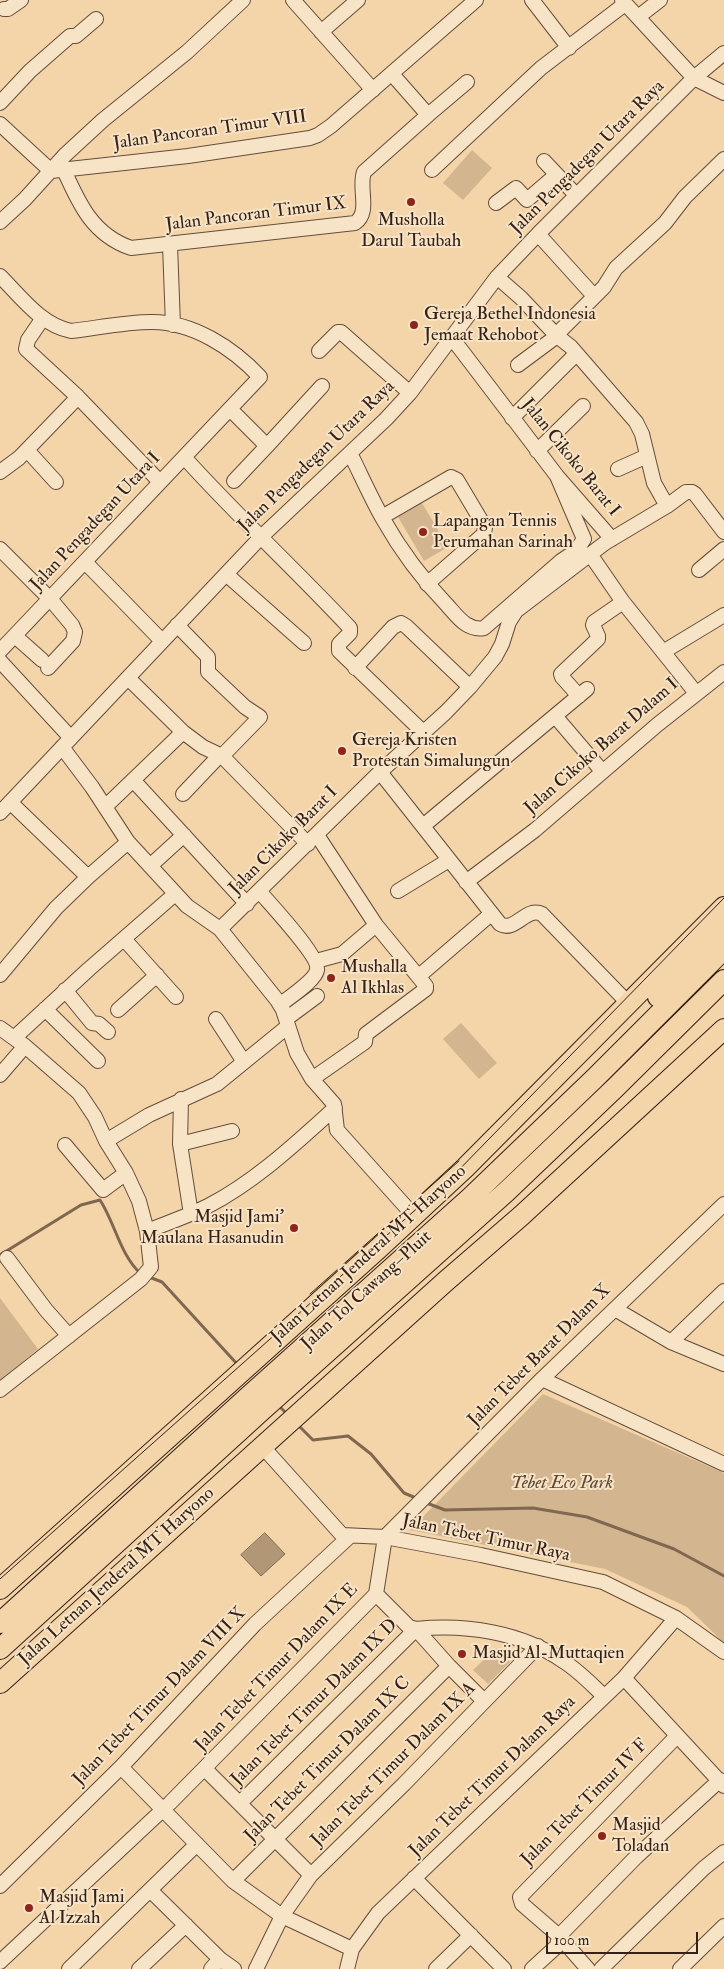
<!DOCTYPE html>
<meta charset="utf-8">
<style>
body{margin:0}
#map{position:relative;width:724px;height:1969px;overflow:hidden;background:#f3d5a9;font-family:"IM FELL Double Pica",serif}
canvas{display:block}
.scale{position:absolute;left:546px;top:1932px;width:152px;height:22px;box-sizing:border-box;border:2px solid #352017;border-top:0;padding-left:6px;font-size:15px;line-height:18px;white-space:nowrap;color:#352017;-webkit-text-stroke:4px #f7e4c7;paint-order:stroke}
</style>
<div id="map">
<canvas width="724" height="1969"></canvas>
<div class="scale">100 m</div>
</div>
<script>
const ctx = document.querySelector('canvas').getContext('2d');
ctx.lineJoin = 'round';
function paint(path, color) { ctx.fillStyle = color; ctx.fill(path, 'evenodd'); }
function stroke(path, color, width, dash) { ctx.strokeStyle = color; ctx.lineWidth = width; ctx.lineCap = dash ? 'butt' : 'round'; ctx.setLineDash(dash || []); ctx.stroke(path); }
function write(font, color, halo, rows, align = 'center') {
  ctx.font = font + ' "IM FELL Double Pica",serif'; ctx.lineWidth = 4; ctx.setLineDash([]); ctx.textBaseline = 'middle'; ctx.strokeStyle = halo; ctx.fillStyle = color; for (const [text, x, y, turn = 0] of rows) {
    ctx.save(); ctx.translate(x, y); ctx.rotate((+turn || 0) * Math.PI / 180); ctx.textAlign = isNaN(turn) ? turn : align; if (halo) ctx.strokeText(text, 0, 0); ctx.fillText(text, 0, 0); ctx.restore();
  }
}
paint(new Path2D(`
 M 472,150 L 492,168 L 463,200 L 443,183 Z
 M 422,503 L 448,547 L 424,561 L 398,517 Z
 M 461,1023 L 497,1063 L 479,1079 L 443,1039 Z
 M 0,1298 L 38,1349 L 0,1380 Z
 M 543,1394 L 724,1473 L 724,1643 L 687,1607 L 605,1569 L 410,1530 Z
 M 496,1648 L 510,1662 L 488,1684 L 473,1670 Z`), '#d3b690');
const water = new Path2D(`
 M 265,1533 L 285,1554 L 261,1576 L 241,1555 Z`);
paint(water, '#b29777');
stroke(water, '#806751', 1);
stroke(new Path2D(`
 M 0,1255 L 81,1205 L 100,1200 C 115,1223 120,1255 141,1274
 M 149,1277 L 162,1282 L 238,1365
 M 278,1405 L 287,1414
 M 297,1424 L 313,1440 L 348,1436 L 371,1454 L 404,1493 L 416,1498
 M 424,1502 L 445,1510 L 533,1508 L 587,1517 L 674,1549 L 724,1576`), '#806751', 3);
const minor = new Path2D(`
 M 293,0 L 373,90
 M 532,0 L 569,48
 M 622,0 L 694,78 L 724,93
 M 4,9 L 8,9 L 21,0
 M 638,17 L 660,0
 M 321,32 L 358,0
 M 0,103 L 30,71 L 70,36 L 76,36 L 96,19
 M 428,115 L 467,82
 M 0,124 L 51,171 L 188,156 L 310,138 L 318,135 L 331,126 L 476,0
 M 544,161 L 576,195
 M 64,170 C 79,204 93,235 131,248 L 355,223 C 371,212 358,188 364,172 L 428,115 L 392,74
 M 432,170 L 541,68 L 625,4
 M 496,203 L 516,188 L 527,200 L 556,175
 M 0,222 L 25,199 L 65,155 L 103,120 L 187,52 L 243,0
 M 538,234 L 594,296
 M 170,245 L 173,325
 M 0,276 C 21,297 41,325 71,331 C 97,328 125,322 152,322 C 193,322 233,348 260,377 L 0,651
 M 497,277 L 521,298 L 556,335 L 571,347 L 636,422 L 642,434 L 654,483 L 667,506
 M 43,318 L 28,340 L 26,349 L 78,397 L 160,482
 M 556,335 L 604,287 L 616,268 L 665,223 L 685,197 L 724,159
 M 452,338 L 557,476 L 612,539
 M 319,351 L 338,332 L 341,332 L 410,393
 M 518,365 L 557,336
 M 230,409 L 267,446 L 234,481
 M 512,418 L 576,354
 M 267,446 L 322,386
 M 27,450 L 56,482
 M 537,451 L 583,406
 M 350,453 C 361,475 371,498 383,519 C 401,551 422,579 447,605 C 458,617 467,631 484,628 L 561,561 L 576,551 L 584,539 L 557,476
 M 184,457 C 237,516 296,570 350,628 L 350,633 L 339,644 L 339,651 L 423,732
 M 618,469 L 647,456
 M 0,472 L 19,458 L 78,397
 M 382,517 L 451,477 L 457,480 L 485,527 L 484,534 L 427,584
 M 0,549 L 52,601 L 72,625 L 75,632 L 73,641 L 48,668
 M 590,554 L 623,602 L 696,693
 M 85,562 L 162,641
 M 699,570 L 724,549
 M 226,574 L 304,643
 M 177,625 L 208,657 L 208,672 L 245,707 L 260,717 L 222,756
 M 15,636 L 42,660
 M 663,652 L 724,615
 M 0,661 L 71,738
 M 355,668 L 393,627 L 401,623 L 406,626 L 470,687
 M 128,678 L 183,732 L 203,747 L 222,756 L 308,844
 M 579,696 L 562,677 L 561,674 L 598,639 L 598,636 L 593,625 L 594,622 L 623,602
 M 555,716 L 602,771
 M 62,747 L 92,787 L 128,842 L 187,906 L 220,929 L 277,1000 L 283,1010 L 297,1053 L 312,1079 L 334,1104 L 337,1130 L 414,1216
 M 380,772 L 500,924 C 515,933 526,906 542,914 L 628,1003
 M 133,780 L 247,904
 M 183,794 L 220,755
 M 10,802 L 88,877
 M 105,807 L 183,732
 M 0,813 L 261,537 L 386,419 L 410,393 L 497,277 L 538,234 L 694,78 L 724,53
 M 423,826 L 587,689
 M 150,866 L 184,835
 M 466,882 L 535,830 L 657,725 L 724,672
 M 398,891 L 449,860
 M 260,892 C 270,904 320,957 317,970 C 315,981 289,997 280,1005
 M 220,929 L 380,772 L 446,712 L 470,687 L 495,657 L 502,644 L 509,622 L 516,611 L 605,543 L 667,506 L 686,492 L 692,492 L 695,494 L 724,532
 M 124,939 L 176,997
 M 316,961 L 342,954 L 376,925
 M 0,975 L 56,908 L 88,877 L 128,842
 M 419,976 L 491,914
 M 65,990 L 92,1023 L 99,1024 L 108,1032
 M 45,1009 L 98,1061
 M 118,1010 L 157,975
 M 216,1019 L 244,1062
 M 286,1019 L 317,996
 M 0,1028 L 25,1046 L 79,1093 L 95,1117 L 106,1141 L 126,1173 L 139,1201 L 147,1231 L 151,1267 L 141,1279 L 0,1390
 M 14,1038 L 89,969 L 175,894
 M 0,1075 L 25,1046
 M 312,1079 L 365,1042 L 366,1034 L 426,989 L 426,986 L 376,925 L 317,835
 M 181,1099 L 180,1144 L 191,1214
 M 106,1141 L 149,1115 L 217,1084 L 287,1027
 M 180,1144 L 232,1131
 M 65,1145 L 103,1190 L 126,1173
 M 147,1231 C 167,1223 188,1216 208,1206 C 256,1181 295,1144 335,1108
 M 7,1258 L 46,1310 L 69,1336
 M 615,1309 L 671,1342 L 724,1364
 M 671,1342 L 724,1291
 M 542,1379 L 724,1464
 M 262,1446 L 342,1535 L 385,1537 L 481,1555 L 603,1582 L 676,1618 L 724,1652
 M 376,1594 L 409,1627 L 416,1629 L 449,1666 L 484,1701
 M 624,1678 L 724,1786
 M 121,1767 L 233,1881 L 282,1916 L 352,1949
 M 205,1769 L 311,1875
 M 240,1803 L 416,1629 C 466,1624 521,1632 563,1661 C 578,1670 591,1684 604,1696
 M 414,1878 L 504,1969
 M 233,1881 L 449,1666
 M 0,1886 L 121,1767 L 255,1624 L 350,1536
 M 150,1890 L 220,1959 L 234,1969
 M 559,1936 L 636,1857 L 720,1780
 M 0,1962 L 170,1803 L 376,1594 L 385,1537 L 542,1379 L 724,1204
 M 69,1969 L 197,1844
 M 139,1969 L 186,1925
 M 211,1969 L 220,1959
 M 256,1969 L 282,1916 L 311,1875 L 404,1784 L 538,1646
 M 347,1969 L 352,1949 L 378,1913 L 624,1678 L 676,1618
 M 436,1969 L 471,1935
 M 532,1969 L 557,1946 L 559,1936
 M 588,1969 L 559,1936 L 522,1904 L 520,1897 L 677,1736
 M 601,1969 L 704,1868 L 724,1852
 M 680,1969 L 724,1926`);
const highway = new Path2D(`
 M 658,997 L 724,925
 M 0,1589 L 380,1247 L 465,1168 L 724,907
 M 0,1623 L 248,1397 L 470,1198 L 595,1078 L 724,949
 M 0,1649 L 261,1411 L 506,1192 L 615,1088 L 724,980
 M 0,1683 L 446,1281 L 521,1216 L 724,1029`);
stroke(minor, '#644d3c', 16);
stroke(highway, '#352017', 22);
stroke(minor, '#f7e4c7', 14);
stroke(highway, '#f3d5a9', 20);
stroke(new Path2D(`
 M 310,1294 L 459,1161
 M 0,1579 L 449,1180 L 724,898`), '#352017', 1);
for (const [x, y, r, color] of [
 [411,202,5,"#8f2418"],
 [414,325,5,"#8f2418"],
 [423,532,5,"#8f2418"],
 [342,751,5,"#8f2418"],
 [331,978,5,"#8f2418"],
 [294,1228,5,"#8f2418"],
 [462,1654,5,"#8f2418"],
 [602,1836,5,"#8f2418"],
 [29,1908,5,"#8f2418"]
]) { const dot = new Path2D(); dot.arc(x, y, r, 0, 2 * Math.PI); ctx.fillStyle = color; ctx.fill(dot); stroke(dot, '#f7e4c7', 2); }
write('18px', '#352017', '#f7e4c7', [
 ["Jalan Pancoran Timur VIII",210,131,-8],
 ["Jalan Pengadegan Utara Raya",588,158,-45],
 ["Jalan Pancoran Timur IX",256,215,-7],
 ["Jalan Pengadegan Utara Raya",317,457,-44],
 ["Jalan Cikoko Barat I",570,458,51],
 ["Jalan Pengadegan Utara I",96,522,-47],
 ["Jalan Cikoko Barat Dalam I",602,747,-41],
 ["Jalan Cikoko Barat I",284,841,-45],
 ["Jalan Letnan Jenderal MT Haryono",369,1255,-42],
 ["Jalan Tol Cawang–Pluit",367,1291,-42],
 ["Jalan Tebet Barat Dalam X",540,1356,-45],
 ["Jalan Tebet Timur Raya",486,1539,12],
 ["Jalan Letnan Jenderal MT Haryono",117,1577,-42],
 ["Jalan Tebet Timur Dalam IX E",277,1668,-46],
 ["Jalan Tebet Timur Dalam VIII X",160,1697,-46],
 ["Jalan Tebet Timur Dalam IX D",315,1703,-45],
 ["Jalan Tebet Timur Dalam IX C",328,1760,-45],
 ["Jalan Tebet Timur Dalam IX A",394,1765,-45],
 ["Jalan Tebet Timur Dalam Raya",493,1777,-44],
 ["Jalan Tebet Timur IV F",585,1803,-45]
]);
write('18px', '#352017', '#f7e4c7', [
 ["Musholla",411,221,"center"],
 ["Darul Taubah",411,242,"center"],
 ["Gereja Bethel Indonesia",424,315],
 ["Jemaat Rehobot",424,336],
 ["Lapangan Tennis",433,522],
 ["Perumahan Sarinah",433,543],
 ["Gereja Kristen",352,741],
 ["Protestan Simalungun",352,762],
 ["Mushalla",341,968],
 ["Al Ikhlas",341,989],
 ["Masjid Jami'",284,1218,"right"],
 ["Maulana Hasanudin",284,1239,"right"],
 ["Masjid Al-Muttaqien",472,1654],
 ["Masjid",612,1826],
 ["Toladan",612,1847],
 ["Masjid Jami",39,1898],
 ["Al Izzah",39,1919]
], 'left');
write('italic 18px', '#5c4635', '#f7e4c7', [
 ["Tebet Eco Park",562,1484]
]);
</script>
